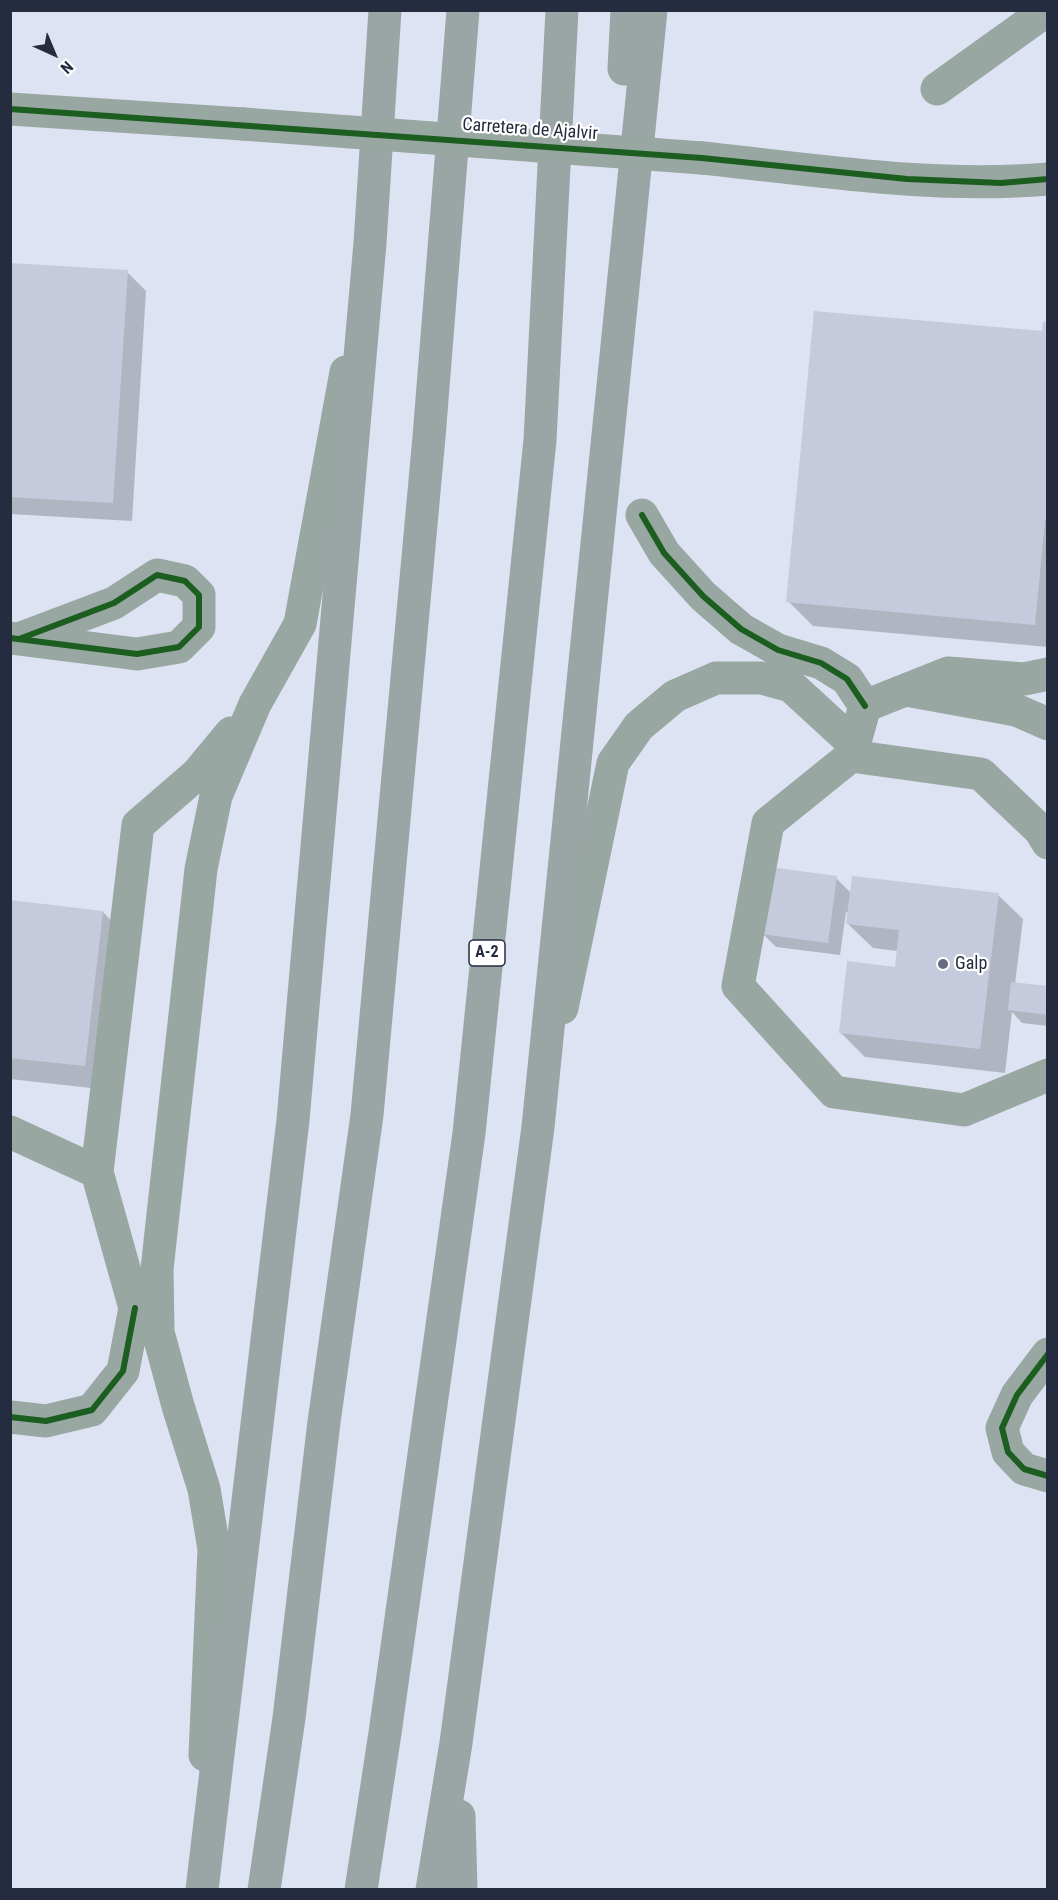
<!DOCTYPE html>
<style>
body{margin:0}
#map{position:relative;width:1058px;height:1900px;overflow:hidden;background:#dde3f3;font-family:"Roboto Condensed",sans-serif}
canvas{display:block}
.frame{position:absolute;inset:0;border:12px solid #252c3f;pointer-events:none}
.north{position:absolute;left:24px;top:24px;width:60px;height:60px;-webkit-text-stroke:4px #fff;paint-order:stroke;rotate:136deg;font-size:16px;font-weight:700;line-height:24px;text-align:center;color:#252c3f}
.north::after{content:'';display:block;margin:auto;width:21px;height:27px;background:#252c3f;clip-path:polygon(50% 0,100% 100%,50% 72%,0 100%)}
</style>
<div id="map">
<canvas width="1058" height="1900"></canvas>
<div class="frame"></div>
<div class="north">N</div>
</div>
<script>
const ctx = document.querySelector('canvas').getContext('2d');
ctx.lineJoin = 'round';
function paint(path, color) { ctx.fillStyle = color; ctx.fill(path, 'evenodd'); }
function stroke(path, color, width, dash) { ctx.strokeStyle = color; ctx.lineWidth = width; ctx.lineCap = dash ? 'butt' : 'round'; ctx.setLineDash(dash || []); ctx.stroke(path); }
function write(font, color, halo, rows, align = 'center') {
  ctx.font = font + ' "Roboto Condensed",sans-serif'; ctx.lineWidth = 4.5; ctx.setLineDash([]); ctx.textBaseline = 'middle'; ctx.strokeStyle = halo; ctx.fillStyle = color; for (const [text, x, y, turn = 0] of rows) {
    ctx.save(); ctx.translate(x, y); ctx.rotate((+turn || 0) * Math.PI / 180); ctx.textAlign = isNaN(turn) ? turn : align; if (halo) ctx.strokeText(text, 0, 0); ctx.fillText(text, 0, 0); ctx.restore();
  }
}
paint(new Path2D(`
 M 10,265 L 127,272 L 146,291 L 132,521 L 10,514 Z
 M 1048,324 L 1048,647 L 813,626 L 788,601 L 1043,333 Z
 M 836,878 L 851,893 L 998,895 L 1023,919 L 1015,984 L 1048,988 L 1048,1026 L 1022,1023 L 1012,1012 L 1005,1073 L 865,1057 L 840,1032 L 896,969 L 898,951 L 873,948 L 848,924 L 849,913 L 846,912 L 840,955 L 776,947 L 763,934 Z
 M 10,902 L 103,912 L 127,937 L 109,1090 L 10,1079 Z`), '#0003');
paint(new Path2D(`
 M 10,263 L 128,270 L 113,503 L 10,497 Z
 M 814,311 L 1042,331 L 1043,322 L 1048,322 L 1048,520 L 1045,520 L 1035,625 L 786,602 Z
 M 770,867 L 837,876 L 828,943 L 761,934 Z
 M 852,876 L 999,893 L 980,1049 L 839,1033 L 847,961 L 895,967 L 899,930 L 846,924 Z
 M 10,900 L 103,911 L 85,1066 L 10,1058 Z
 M 1011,982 L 1048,986 L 1048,1015 L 1008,1010 Z`), '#c5cbdc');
stroke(new Path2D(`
 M 937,89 L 1047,10
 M 10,109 L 243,124
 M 702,158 C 817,170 933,189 1048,179
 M 642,515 L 664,553 L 703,596 L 741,629 L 778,650 L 821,663 L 847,679 L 865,706
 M 10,638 L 137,654 L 179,647 L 199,627 L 199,595 L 185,581 L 157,575 L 114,603 L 19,639
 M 1048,674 L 1024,679 L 948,673 L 865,706 L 851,756 L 768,823 L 738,986 L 834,1092 L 964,1110 L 1048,1075
 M 906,690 L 1016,710 L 1048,724
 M 851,756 L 981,774 L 1040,830 L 1048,843
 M 562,1008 L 613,763 L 639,726 L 675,696 L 716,678 L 762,678 L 791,686 L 853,743
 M 10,1132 L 97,1172
 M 158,1332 L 135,1308 L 97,1172 L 138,825 L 197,774 L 231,733
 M 1048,1354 L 1017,1395 L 1002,1428 L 1008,1452 L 1024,1469 L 1048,1476
 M 10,1417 L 46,1421 L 92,1410 L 123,1371 L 135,1308
 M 205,1755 L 214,1549 L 204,1489 L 178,1406 L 158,1332 L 157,1269 L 201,869 L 216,796 L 255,704 L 300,624 L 346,372`), '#98a7a1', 33);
stroke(new Path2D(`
 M 624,69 L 627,10
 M 459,1816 L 461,1890
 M 202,1890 L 293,1120 L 370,243 L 385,10
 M 264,1890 L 289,1718 L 324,1422 L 367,1115 L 429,437 L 463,10
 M 361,1890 L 385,1733 L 469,1133 L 540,440 L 562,10
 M 432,1890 L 456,1743 L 538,1127 L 651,10`), '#9aa5a6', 33);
stroke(new Path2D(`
 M 243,124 L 702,158`), '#98a7a1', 33);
stroke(new Path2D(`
 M 10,109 L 702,158 L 907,179 L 1001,183 L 1048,179
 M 642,515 L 664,553 L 703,596 L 741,629 L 778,650 L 821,663 L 847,679 L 865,706
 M 10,638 L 137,654 L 179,647 L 199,627 L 199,595 L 185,581 L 157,575 L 114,603 L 19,639
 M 1048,1354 L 1017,1395 L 1002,1428 L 1008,1452 L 1024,1469 L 1048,1476
 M 10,1417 L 46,1421 L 92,1410 L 123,1371 L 135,1308`), '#1b5e20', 6);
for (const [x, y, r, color] of [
 [943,964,6,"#656c7e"]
]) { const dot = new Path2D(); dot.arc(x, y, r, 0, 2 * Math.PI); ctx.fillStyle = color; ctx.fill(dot); stroke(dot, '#fff', 2); }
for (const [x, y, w] of [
 [487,953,36]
]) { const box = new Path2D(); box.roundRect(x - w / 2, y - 13, w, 26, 4.5); ctx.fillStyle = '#fff'; ctx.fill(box); stroke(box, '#252c3f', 1.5); }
write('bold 16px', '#252c3f', null, [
 ["A-2",487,953]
]);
write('18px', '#252c3f', '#fff', [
 ["Carretera de Ajalvir",530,130,4]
]);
write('18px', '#252c3f', '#fff', [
 ["Galp",955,964]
], 'left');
</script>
